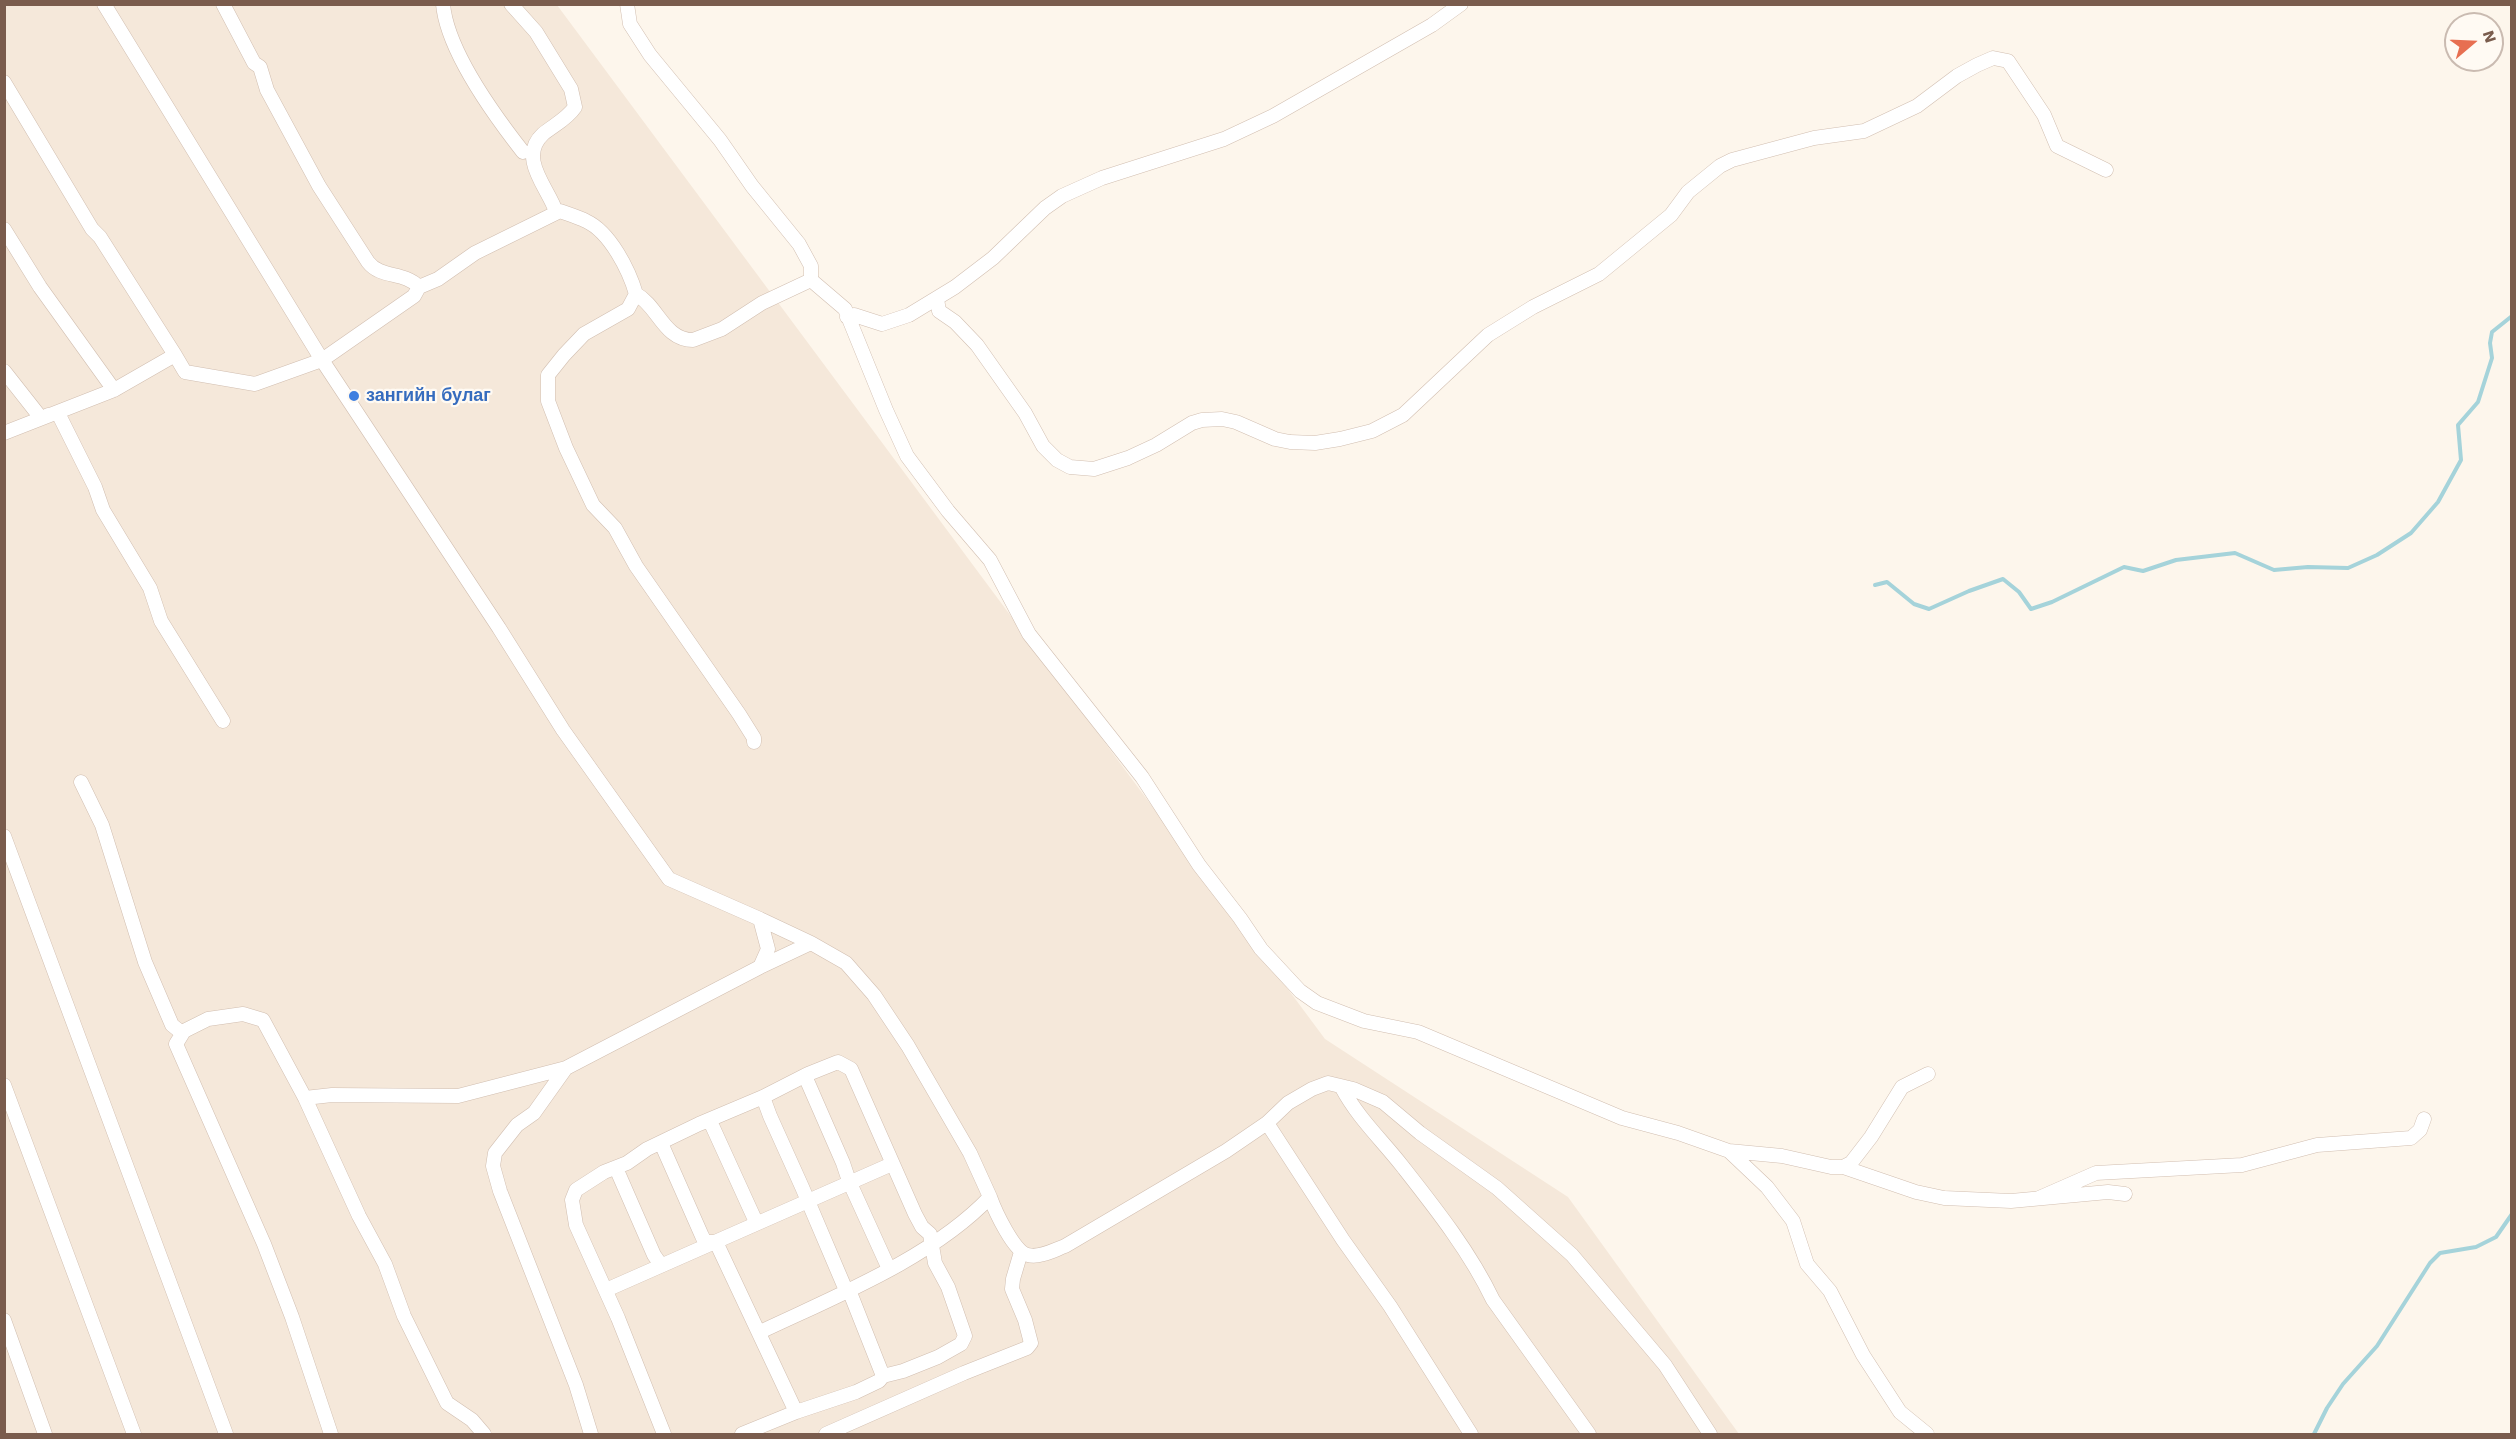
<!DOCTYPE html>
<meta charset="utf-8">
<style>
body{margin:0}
#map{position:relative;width:2516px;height:1439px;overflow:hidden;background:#fdf6ec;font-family:"Work Sans",sans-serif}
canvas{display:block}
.frame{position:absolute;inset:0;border:6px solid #7a5c4d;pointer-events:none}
.north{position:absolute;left:2444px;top:12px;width:60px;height:60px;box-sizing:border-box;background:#fffaf3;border:2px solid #cabbb1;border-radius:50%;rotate:71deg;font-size:16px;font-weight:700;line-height:24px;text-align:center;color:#7a5c4d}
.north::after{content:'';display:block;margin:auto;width:21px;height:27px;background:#e76f51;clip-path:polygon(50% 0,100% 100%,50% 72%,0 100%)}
</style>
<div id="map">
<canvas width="2516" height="1439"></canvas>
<div class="frame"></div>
<div class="north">N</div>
</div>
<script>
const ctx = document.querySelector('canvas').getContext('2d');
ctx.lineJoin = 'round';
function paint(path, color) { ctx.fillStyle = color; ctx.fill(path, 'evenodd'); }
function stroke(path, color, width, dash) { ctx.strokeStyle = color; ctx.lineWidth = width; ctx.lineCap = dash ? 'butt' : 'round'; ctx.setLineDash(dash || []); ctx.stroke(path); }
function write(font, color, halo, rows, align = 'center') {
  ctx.font = font + ' "Work Sans",sans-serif'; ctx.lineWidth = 4.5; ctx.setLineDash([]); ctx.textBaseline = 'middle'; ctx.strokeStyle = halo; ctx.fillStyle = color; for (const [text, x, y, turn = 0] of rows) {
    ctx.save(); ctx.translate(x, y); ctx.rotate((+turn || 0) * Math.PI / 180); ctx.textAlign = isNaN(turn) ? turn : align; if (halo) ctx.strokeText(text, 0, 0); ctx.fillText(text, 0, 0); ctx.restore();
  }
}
paint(new Path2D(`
 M 5,4 L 557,5 L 1325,1039 L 1568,1197 L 1739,1434 L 5,1434 Z`), '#f5e8da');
stroke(new Path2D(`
 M 1875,585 L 1887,582 L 1914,604 L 1929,609 L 1969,591 L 2003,579 L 2019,592 L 2031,609 L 2052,602 L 2124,567 L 2143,571 L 2176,560 L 2235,553 L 2274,570 L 2308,567 L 2348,568 L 2377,555 L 2411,533 L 2438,502 L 2461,460 L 2458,425 L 2478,402 L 2492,358 L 2490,343 L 2492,332 L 2512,316
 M 2314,1434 L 2327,1408 L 2343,1384 L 2377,1346 L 2430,1263 L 2440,1253 L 2476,1247 L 2496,1237 L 2512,1214`), '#a5d3da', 4);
const minor = new Path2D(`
 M 104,4 L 322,360 L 414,296 L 419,287 L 438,279 L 475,253 L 560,211 C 568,214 578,217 586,221 C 610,232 629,270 636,294 L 628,309 L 584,334 L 564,355 L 548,375 L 548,401 L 566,448 L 593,505 L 615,528 L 636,566 L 739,714 L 754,738 L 754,742
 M 223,4 L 254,63 L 260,67 L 267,90 L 319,186 L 368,262 C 381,279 404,271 419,287
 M 443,4 C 447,51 494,115 523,152
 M 511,4 L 536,32 L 571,89 L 575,107 C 567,119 554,125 543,134 C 517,158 549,189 556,212
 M 627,4 L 630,24 L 650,55 L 720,140 L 752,186 L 799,244 L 811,266 L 811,280 L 845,309 L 886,410 L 907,456 L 948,511 L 990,560 L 1029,634 L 1142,777 L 1199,865 L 1240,918 L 1261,949 L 1300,991 L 1317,1003 L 1364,1021 L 1418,1032 L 1622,1118 L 1678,1133 L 1729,1151 L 1782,1156 L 1831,1167 L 1843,1167 L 1851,1163 L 1871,1137 L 1902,1087 L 1928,1074
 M 4,82 L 92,229 L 100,237 L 175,355
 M 4,229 L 40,287 L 114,390
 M 636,294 C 658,306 664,340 693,340 L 722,329 L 762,303 L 811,280
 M 937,299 L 939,311 L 955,322 L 977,345 L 1025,413 L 1043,446 L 1057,460 L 1070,467 L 1094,469 L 1128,458 L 1156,445 L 1192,423 L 1202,420 L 1222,419 L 1236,422 L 1275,439 L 1290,442 L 1315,443 L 1340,439 L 1372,431 L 1403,415 L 1488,335 L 1533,307 L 1599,274 L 1671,215 L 1688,192 L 1720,166 L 1732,160 L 1814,138 L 1864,131 L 1917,106 L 1957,76 L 1977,65 L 1993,58 L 2008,61 L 2044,115 L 2057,146 L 2106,170
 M 847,317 L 854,315 L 882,324 L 909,315 L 955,287 L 993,258 L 1045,208 L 1062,196 L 1102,178 L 1224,139 L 1273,116 L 1432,25 L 1461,4
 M 4,371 L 41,418
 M 48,415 L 58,413 L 95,487 L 103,510 L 150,588 L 161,621 L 223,721
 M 4,433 L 114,390 L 175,355 L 185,372 L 255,384 L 322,360 L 499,628 L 563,730 L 669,879 L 760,919 L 811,943 L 846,963 L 874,995 L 908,1046 L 970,1153 L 990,1197 C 932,1258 836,1296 760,1332
 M 81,782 L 102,825 L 145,962 L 172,1025 L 182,1033
 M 4,836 L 226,1434
 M 760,967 L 811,943
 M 566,1068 L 534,1113 L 517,1125 L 495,1153 L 493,1166 L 500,1191 L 576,1385 L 591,1434
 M 805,1076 L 843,1163 L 849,1181 L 889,1269
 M 4,1085 L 134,1434
 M 1342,1088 C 1358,1118 1382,1140 1403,1167 C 1436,1209 1470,1252 1493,1300 L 1589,1434
 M 763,1097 L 770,1116 L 802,1187 L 845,1288 L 849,1290 L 883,1376
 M 305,1098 L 332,1095 L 458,1096 L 566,1068 L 760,967 L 768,949 L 760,919
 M 710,1121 L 756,1222
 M 1267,1123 L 1343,1240 L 1390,1306 L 1471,1434
 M 661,1143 L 702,1236 L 705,1242 L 716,1242 L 796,1412
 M 1729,1151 L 1767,1187 L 1793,1221 L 1807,1264 L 1830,1291 L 1863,1355 L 1900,1412 L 1927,1434
 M 1843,1167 L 1916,1192 L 1944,1198 L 2011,1201 L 2108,1192 L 2125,1194
 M 616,1168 L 654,1255 L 661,1265
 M 990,1197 C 995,1211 1014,1252 1028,1255 C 1040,1258 1054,1250 1065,1246 L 1226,1151 L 1267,1123 L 1288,1103 L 1312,1089 L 1328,1083 L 1353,1089 L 1383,1102 L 1420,1133 L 1497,1188 L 1572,1255 L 1665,1365 L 1710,1434
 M 2039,1198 L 2096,1173 L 2242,1165 L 2317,1145 L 2411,1138 L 2420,1130 L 2424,1119
 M 606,1290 L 892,1164
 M 4,1320 L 45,1434
 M 331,1434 L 292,1317 L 264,1244 L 176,1044 L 184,1031 L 208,1019 L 243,1014 L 263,1020 L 305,1098 L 359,1216 L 385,1264 L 404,1316 L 447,1403 L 472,1420 L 484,1434
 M 664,1434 L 618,1318 L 576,1225 L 572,1200 L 576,1190 L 604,1172 L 627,1163 L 647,1149 L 699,1124 L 763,1097 L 808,1074 L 838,1062 L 851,1069 L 915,1214 L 922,1227 L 930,1234 L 935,1263 L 948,1287 L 965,1336 L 961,1344 L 938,1357 L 903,1371 L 883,1376 L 879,1381 L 856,1392 L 796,1412 L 742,1434
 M 826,1434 L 964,1373 L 1027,1348 L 1031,1343 L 1025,1320 L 1012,1289 L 1013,1279 L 1021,1252`);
stroke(minor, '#d1beb0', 15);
stroke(minor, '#fff', 14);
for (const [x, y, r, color] of [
 [354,396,6,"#3f7fe0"]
]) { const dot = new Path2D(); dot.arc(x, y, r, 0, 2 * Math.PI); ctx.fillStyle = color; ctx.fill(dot); stroke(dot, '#fffaf3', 2); }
write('bold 18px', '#366cbe', '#fffaf3', [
 ["зангийн булаг",366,396]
], 'left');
</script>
